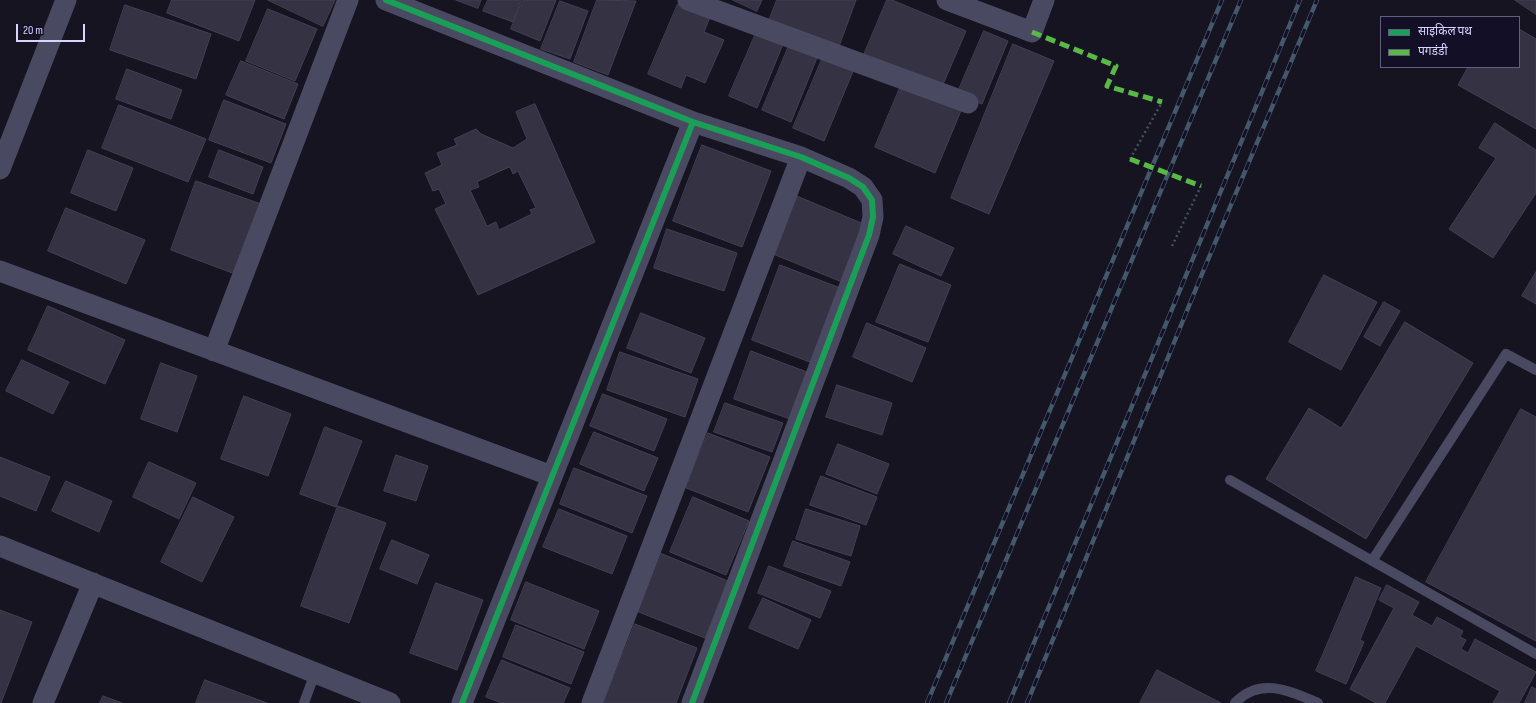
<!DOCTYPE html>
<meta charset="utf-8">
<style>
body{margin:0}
#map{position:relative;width:1536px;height:703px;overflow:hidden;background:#161421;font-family:"Sofia Sans Condensed","Noto Sans Devanagari",sans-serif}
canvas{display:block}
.legend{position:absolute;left:1380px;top:16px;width:140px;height:52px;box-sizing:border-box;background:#130f26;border:1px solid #625e7d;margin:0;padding:5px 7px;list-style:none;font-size:12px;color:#d9d4ff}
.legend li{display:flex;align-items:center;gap:8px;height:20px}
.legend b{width:20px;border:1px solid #625e7d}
.scale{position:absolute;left:16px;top:24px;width:69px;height:18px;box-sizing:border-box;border:2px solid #d9d4ff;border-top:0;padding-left:5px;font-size:12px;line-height:14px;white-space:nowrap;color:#d9d4ff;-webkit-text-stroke:3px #130f26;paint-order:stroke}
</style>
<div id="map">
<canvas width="1536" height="703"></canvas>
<ul class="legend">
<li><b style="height:5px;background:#1a9f57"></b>साइकिल पथ</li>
<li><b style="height:5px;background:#58b947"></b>पगडंडी</li>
</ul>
<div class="scale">20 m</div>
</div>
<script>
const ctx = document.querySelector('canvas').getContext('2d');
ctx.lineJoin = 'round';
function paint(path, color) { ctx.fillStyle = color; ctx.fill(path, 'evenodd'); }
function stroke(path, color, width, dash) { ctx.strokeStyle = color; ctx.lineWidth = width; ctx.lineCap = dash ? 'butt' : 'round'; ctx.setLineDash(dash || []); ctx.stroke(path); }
const building = new Path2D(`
 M 172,0 L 255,0 L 239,41 L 167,13 Z
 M 268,0 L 335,0 L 323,26 Z
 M 456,0 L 481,0 L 478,8 Z
 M 488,0 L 521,0 L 513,22 L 483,11 Z
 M 523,0 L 556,0 L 540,41 L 511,29 Z
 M 597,0 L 636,1 L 608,75 L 574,62 Z
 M 733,0 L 762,0 L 757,11 Z
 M 777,0 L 856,0 L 837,52 L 767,26 Z
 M 887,0 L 892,0 L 966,31 L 941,89 L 863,57 Z
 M 1515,0 L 1536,0 L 1536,14 Z
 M 560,1 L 588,11 L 570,59 L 541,49 Z
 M 678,4 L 710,17 L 704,32 L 724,40 L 705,83 L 686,75 L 681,88 L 648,74 Z
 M 125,5 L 211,34 L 196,79 L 110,50 Z
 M 268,9 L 317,29 L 295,81 L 246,61 Z
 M 1519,29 L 1536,39 L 1536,129 L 1458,85 L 1468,67 L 1519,67 Z
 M 984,31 L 1008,41 L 982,104 L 957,94 Z
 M 756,33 L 783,44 L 757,108 L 729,96 Z
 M 791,41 L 819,53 L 791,122 L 762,110 Z
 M 1013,44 L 1054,61 L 989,214 L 951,198 Z
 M 823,57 L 854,69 L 824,141 L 793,128 Z
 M 241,61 L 298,84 L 284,119 L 226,95 Z
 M 127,69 L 182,90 L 171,119 L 116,99 Z
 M 903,81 L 963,106 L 935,173 L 875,147 Z
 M 224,100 L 286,124 L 271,163 L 209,140 Z
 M 535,104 L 595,242 L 478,295 L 435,209 L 446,204 L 439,189 L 433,191 L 425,173 L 442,165 L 437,153 L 457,145 L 454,139 L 476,129 L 481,134 L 513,148 L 527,139 L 516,112 ZM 510,167 L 513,174 L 518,171 L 536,208 L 530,210 L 532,214 L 499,230 L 496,222 L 487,226 L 470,190 L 479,187 L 477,182 Z
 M 119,105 L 206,139 L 188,182 L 102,148 Z
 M 1495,123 L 1536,150 L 1536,193 L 1493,258 L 1449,229 L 1496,158 L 1479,148 Z
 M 702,145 L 771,171 L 742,247 L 673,221 Z
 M 88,150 L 133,168 L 116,211 L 71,193 Z
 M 219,150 L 263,167 L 253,194 L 209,177 Z
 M 196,181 L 261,204 L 235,274 L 171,250 Z
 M 792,194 L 866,225 L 842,282 L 768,252 Z
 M 66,208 L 145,240 L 126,284 L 48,251 Z
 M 906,226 L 954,248 L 941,276 L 893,254 Z
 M 667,229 L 737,253 L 724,291 L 654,268 Z
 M 900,264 L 951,285 L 928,342 L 876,322 Z
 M 780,265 L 843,289 L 815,364 L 752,340 Z
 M 1536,272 L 1536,304 L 1522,296 Z
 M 1324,275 L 1377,302 L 1341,370 L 1289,342 Z
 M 1384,302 L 1400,311 L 1380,346 L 1364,337 Z
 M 48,306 L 125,340 L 105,384 L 28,350 Z
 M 641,313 L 705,338 L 691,373 L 627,348 Z
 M 1405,322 L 1473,363 L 1366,539 L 1266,479 L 1309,408 L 1341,428 Z
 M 867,323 L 926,348 L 912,382 L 853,357 Z
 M 751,351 L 807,372 L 790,419 L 734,399 Z
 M 620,352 L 698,379 L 685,417 L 607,390 Z
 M 22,360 L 69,382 L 53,414 L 6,391 Z
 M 161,363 L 197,376 L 177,432 L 141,419 Z
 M 837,385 L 892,403 L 882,435 L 826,417 Z
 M 603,394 L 667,419 L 654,451 L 590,426 Z
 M 244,396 L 291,414 L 268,476 L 221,459 Z
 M 725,403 L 783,423 L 772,452 L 714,432 Z
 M 1521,409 L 1536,417 L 1536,641 L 1426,582 Z
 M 325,427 L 362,441 L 336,507 L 300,494 Z
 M 594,432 L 658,458 L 644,491 L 580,464 Z
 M 708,433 L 770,457 L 748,512 L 686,488 Z
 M 838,444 L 889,464 L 877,494 L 826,474 Z
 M 396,455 L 428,466 L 416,501 L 384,491 Z
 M 0,457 L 50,477 L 36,511 L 0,496 Z
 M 149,462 L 196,483 L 179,519 L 133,497 Z
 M 574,468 L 647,496 L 632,533 L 560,504 Z
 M 821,476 L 877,497 L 866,525 L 810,505 Z
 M 66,481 L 112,501 L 99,532 L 52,511 Z
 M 193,497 L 234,517 L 202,582 L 161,562 Z
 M 693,497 L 749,521 L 726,575 L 670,552 Z
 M 338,506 L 386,523 L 349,623 L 301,606 Z
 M 559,509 L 627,536 L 612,574 L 543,547 Z
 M 806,509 L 860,526 L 851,556 L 796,539 Z
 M 392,540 L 429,555 L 417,584 L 380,569 Z
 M 793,541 L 850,562 L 841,586 L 784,566 Z
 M 660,553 L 728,581 L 705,638 L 636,611 Z
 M 769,566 L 831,591 L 820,618 L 758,593 Z
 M 1356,577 L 1381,588 L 1360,640 L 1364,642 L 1346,684 L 1316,671 Z
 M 526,582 L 599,611 L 584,649 L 511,620 Z
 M 436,583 L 483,600 L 457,670 L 410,653 Z
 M 1387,585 L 1419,602 L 1412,615 L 1432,626 L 1437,617 L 1463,631 L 1460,637 L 1466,640 L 1461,649 L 1468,653 L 1475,639 L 1536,672 L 1519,703 L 1493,703 L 1500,691 L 1416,646 L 1385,703 L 1376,703 L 1350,689 L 1394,608 L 1379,600 Z
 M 763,598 L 811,620 L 798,649 L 749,628 Z
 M 0,610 L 32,622 L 1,703 L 0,703 Z
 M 635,624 L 697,648 L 676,703 L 604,703 Z
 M 516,625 L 584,652 L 571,684 L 503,657 Z
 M 502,660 L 570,688 L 563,703 L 501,703 L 486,697 Z
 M 1157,670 L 1221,703 L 1140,703 Z
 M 205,680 L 267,703 L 196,703 Z
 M 1532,687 L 1536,689 L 1536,703 L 1525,703 Z
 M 103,696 L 122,703 L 100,703 Z`);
paint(building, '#343243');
stroke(building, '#433f54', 1);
stroke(new Path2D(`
 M 1130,159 L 1162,102
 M 1172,246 L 1201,186`), '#44505f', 2.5, [2, 3]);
stroke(new Path2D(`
 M 1230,480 L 1536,654
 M 1372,561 L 1506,354 L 1536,370
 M 304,703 L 315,673
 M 1235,703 C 1260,676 1290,691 1318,703`), '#4a4962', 10);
stroke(new Path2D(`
 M 386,0 L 693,122 L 801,157 L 849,178 L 863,187 L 872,200 L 873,217 L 869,235 L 692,703
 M 688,0 L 968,103
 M 947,0 L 1032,32 L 1044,0
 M 0,169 L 66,0
 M 0,271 L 552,476
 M 214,351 L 348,0
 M 0,546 L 390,703
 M 43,703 L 93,583
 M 462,703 L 693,122
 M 592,703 L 801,157`), '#4a4962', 21);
const rail = new Path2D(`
 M 927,703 L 1222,0
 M 946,703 L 1241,0
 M 1009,703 L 1300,0
 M 1027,703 L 1202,274 L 1317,0`);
stroke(rail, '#43596b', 4.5);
stroke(rail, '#130f26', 3, [9]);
stroke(new Path2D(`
 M 1032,32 L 1116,66 L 1107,86 L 1162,102
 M 1130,159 L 1201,186`), '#58b947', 5, [10, 5]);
stroke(new Path2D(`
 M 386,0 L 693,122 L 801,157 L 849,178 L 863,187 L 872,200 L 873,217 L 869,235 L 692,703
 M 462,703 L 693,122`), '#1a9f57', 6);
</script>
